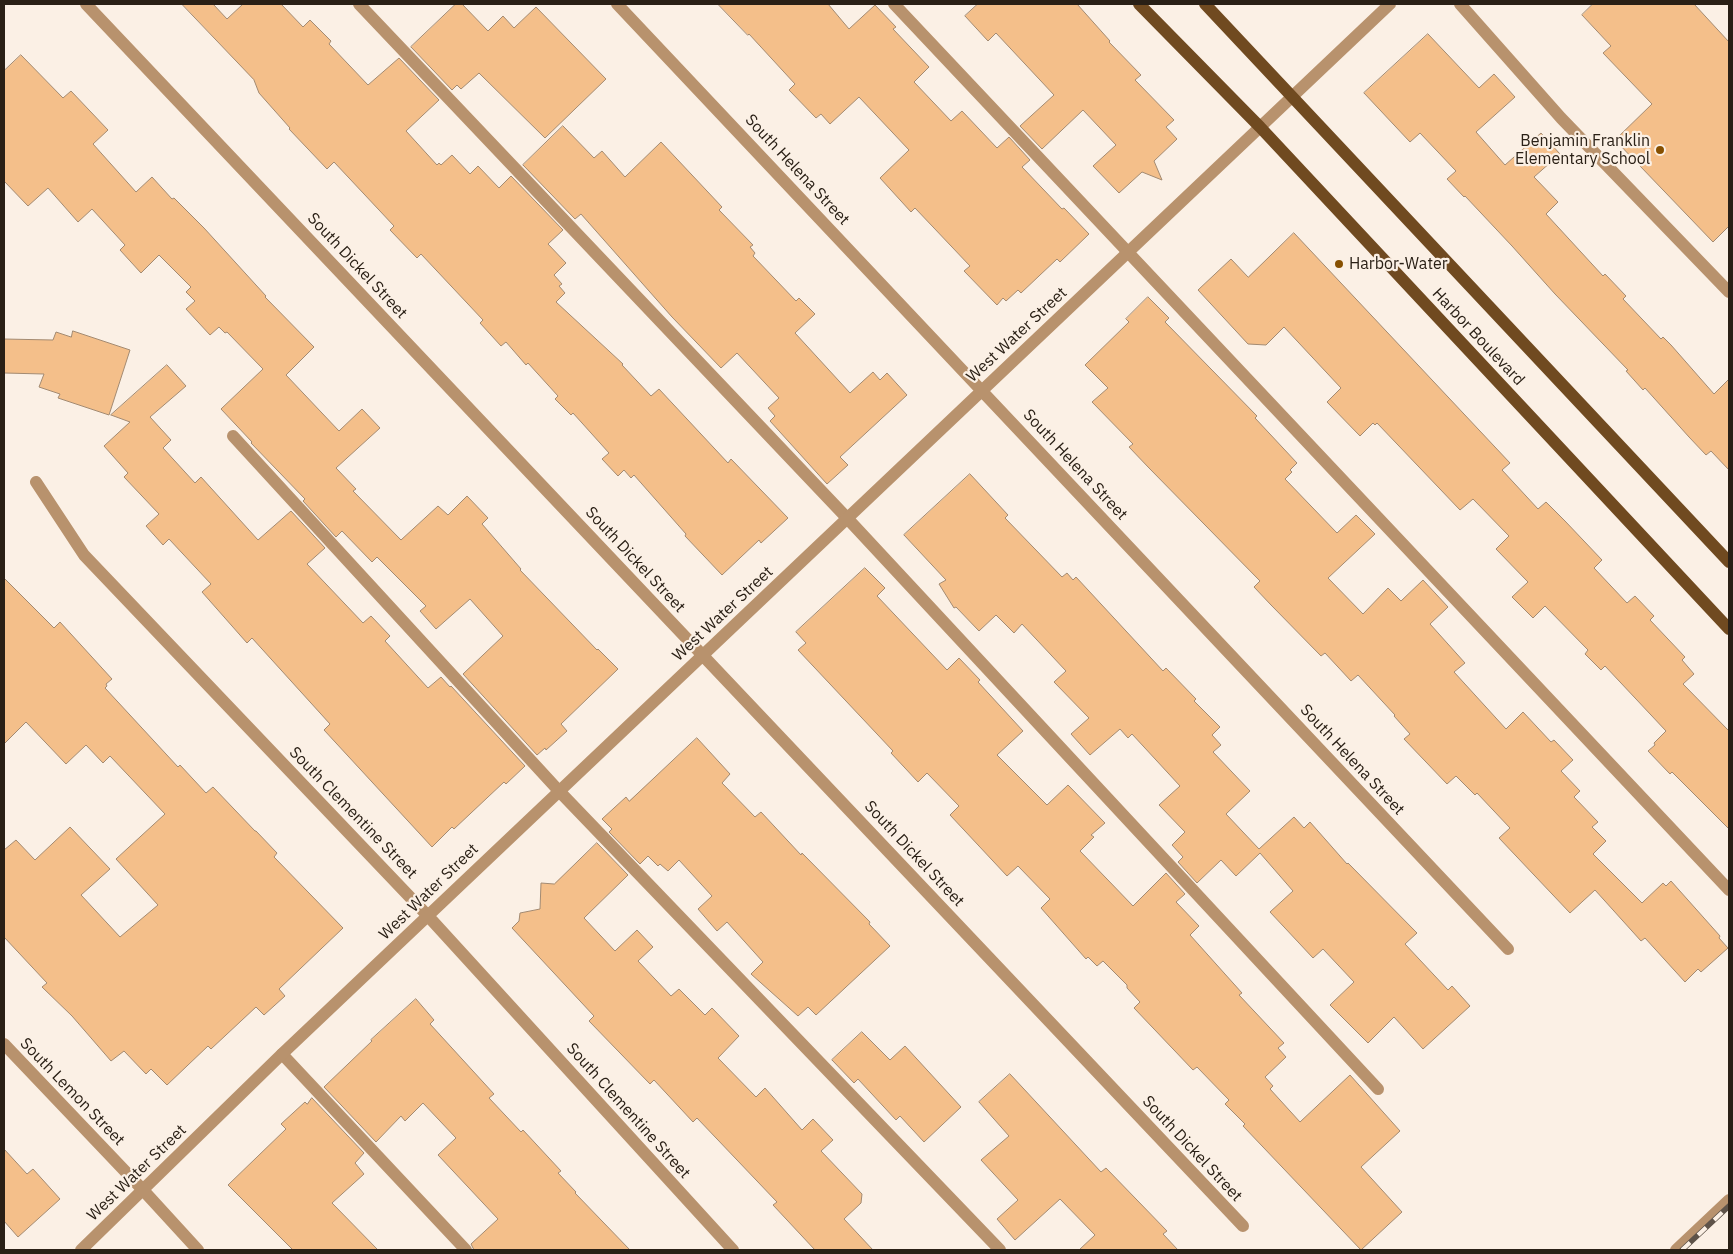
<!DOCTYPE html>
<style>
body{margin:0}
#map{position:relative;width:1733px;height:1254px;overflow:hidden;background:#fbf0e5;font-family:"IBM Plex Sans",sans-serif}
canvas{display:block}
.frame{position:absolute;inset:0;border:5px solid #2a2016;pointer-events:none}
</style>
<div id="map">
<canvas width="1733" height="1254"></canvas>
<div class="frame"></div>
</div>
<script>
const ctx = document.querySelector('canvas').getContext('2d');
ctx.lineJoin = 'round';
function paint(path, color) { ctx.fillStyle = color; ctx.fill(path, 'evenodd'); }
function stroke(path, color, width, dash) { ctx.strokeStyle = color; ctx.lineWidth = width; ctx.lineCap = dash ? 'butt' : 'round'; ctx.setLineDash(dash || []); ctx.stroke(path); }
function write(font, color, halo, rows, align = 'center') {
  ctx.font = font + ' "IBM Plex Sans",sans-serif'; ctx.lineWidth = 4.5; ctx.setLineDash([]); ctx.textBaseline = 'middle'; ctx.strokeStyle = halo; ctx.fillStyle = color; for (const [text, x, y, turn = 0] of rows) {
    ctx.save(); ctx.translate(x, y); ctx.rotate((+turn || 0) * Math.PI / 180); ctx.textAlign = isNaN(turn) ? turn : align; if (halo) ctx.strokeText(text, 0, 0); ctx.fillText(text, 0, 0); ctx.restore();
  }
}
const building = new Path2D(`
 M 182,4 L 213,4 L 227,19 L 243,4 L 281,4 L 303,27 L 310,20 L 331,41 L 329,44 L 368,85 L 399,58 L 439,100 L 406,131 L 437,165 L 439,163 L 441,165 L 452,155 L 470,174 L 478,166 L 499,188 L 511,176 L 563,230 L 548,244 L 566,263 L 554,275 L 562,284 L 559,286 L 565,293 L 556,302 L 623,364 L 622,365 L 651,396 L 659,389 L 728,463 L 731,459 L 788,518 L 761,543 L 759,540 L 722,575 L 685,536 L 686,534 L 634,475 L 631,478 L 624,470 L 618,476 L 602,459 L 609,453 L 573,413 L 571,415 L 555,399 L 558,396 L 528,363 L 526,365 L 506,342 L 501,346 L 480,323 L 483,320 L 421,254 L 417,258 L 390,230 L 394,226 L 334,162 L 327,169 L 289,129 L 290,128 L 259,93 L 254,80 Z
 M 456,4 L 462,4 L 488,31 L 503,16 L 514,28 L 536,7 L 606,79 L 545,138 L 479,73 L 461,89 L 457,85 L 452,90 L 411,47 Z
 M 718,4 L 828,4 L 849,29 L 875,5 L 896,27 L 893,29 L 929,67 L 914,82 L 951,121 L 962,111 L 997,148 L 1009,137 L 1030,160 L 1022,167 L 1062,209 L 1064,208 L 1089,234 L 1060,262 L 1057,259 L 1021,293 L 1018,290 L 1006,301 L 1003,298 L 997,305 L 964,271 L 970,266 L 915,208 L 911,212 L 880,178 L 909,150 L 859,97 L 830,124 L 821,114 L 816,118 L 789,90 L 795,84 L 749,34 L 748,35 Z
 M 978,4 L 1077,4 L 1110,41 L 1109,42 L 1141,75 L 1135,80 L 1174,120 L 1166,127 L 1177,139 L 1154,161 L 1162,180 L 1142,172 L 1119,193 L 1093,166 L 1116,145 L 1083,110 L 1042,149 L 1020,126 L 1054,95 L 996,33 L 988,41 L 965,16 Z
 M 1593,4 L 1694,4 L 1729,42 L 1729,226 L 1713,242 L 1615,140 L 1652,104 L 1603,53 L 1611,46 L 1582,15 Z
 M 1428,34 L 1479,88 L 1494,74 L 1515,97 L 1476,132 L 1505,165 L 1541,133 L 1560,154 L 1534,177 L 1558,202 L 1546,214 L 1603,276 L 1605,274 L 1626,296 L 1623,299 L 1661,339 L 1663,337 L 1671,345 L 1714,394 L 1729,379 L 1729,470 L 1711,451 L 1706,455 L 1689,437 L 1645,388 L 1643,390 L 1626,371 L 1628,370 L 1555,294 L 1512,246 L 1465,196 L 1464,197 L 1447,179 L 1456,171 L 1420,133 L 1410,142 L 1364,93 Z
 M 21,55 L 63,98 L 71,91 L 108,130 L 93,144 L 136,192 L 152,177 L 172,199 L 174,198 L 204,228 L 266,296 L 265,297 L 314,347 L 286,375 L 339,431 L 362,409 L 380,428 L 336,468 L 356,489 L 353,491 L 401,540 L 438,506 L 448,515 L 467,496 L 488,518 L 482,524 L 521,569 L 520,570 L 597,650 L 598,649 L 618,669 L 561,724 L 567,731 L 546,750 L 545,748 L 537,755 L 463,674 L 503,636 L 470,599 L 436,629 L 420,611 L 426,606 L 377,557 L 372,562 L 342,531 L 336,537 L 303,501 L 305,499 L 251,443 L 252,442 L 221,409 L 263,369 L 227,332 L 225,333 L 219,327 L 210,335 L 186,309 L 195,301 L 186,292 L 191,287 L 159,255 L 141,273 L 120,250 L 125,245 L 92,209 L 78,222 L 48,188 L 28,206 L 4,181 L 4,71 Z
 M 563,126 L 594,158 L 602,151 L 625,177 L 661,142 L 722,207 L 719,210 L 753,245 L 750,247 L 755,253 L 753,256 L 796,301 L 799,298 L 815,314 L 795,333 L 850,393 L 873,372 L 880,380 L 887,373 L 907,395 L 840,457 L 848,465 L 827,484 L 770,421 L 775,416 L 768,408 L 779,398 L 737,353 L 721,368 L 672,317 L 581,214 L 575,219 L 523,165 Z
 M 1294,233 L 1510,463 L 1502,470 L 1538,509 L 1546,502 L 1565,521 L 1602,560 L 1594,568 L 1627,603 L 1635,596 L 1654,616 L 1650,620 L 1685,657 L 1682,660 L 1694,674 L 1683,684 L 1729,731 L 1729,829 L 1672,772 L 1670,774 L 1648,751 L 1655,745 L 1654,743 L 1666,731 L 1605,666 L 1601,670 L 1585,654 L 1588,650 L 1545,606 L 1533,618 L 1512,597 L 1528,582 L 1496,549 L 1509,536 L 1473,499 L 1460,510 L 1377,423 L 1375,425 L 1373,423 L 1360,436 L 1327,402 L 1341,388 L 1284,327 L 1266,345 L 1248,344 L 1198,290 L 1231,259 L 1248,277 Z
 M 1148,297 L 1169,318 L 1165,322 L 1257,416 L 1255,418 L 1297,463 L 1290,470 L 1292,472 L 1285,479 L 1337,533 L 1356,515 L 1375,534 L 1328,578 L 1363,614 L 1388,588 L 1401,601 L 1423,580 L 1448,607 L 1430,624 L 1465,663 L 1454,672 L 1506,729 L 1523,712 L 1551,742 L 1554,740 L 1573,760 L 1561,771 L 1580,791 L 1574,797 L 1598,822 L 1592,827 L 1606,841 L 1593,854 L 1642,903 L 1663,883 L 1666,886 L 1671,881 L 1720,936 L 1719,938 L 1728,948 L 1701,972 L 1698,969 L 1685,982 L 1645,938 L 1641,941 L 1595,890 L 1570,913 L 1499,838 L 1510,828 L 1477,793 L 1475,795 L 1456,776 L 1447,784 L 1404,739 L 1410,734 L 1394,716 L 1395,715 L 1358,675 L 1351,681 L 1325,653 L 1321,656 L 1271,605 L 1254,587 L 1260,581 L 1149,468 L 1129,447 L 1133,444 L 1092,402 L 1108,388 L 1085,365 L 1129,322 L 1126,319 Z
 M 73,331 L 130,350 L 109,415 L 58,398 L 60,394 L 39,387 L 44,374 L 4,373 L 4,339 L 53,340 L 56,332 L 71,337 Z
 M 167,365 L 186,386 L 150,417 L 171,440 L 163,448 L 195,483 L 201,477 L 258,540 L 291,511 L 325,548 L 307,564 L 363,623 L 371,616 L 390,636 L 385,641 L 428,688 L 441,677 L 450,687 L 451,686 L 525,766 L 506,784 L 504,782 L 454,829 L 452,827 L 432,847 L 324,730 L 330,724 L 252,638 L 247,643 L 202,592 L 211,584 L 169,539 L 163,545 L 146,526 L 159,514 L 124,477 L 128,473 L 104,446 L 130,422 L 111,415 Z
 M 970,474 L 1008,515 L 1005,518 L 1062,577 L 1067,573 L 1073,580 L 1076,577 L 1163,671 L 1166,668 L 1196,699 L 1194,701 L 1220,727 L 1212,735 L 1221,745 L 1213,752 L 1250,791 L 1226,814 L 1259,849 L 1294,817 L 1304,828 L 1310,822 L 1347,864 L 1348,863 L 1417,933 L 1405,944 L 1448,990 L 1452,986 L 1470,1006 L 1423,1049 L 1394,1017 L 1368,1043 L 1330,1005 L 1354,982 L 1323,949 L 1313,958 L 1270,912 L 1293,891 L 1260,853 L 1236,876 L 1221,860 L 1197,883 L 1178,862 L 1183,857 L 1172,845 L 1185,832 L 1159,805 L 1180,786 L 1132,734 L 1128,738 L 1120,729 L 1090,755 L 1071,734 L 1089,718 L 1054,682 L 1066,671 L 1022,624 L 1014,633 L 996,615 L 979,631 L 956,607 L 954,608 L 939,584 L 946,580 L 904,535 Z
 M 865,568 L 885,588 L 877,596 L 947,670 L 959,658 L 980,680 L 978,682 L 1023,731 L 997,755 L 1047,805 L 1068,785 L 1105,823 L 1091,835 L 1094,837 L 1080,851 L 1133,906 L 1166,873 L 1185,894 L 1176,902 L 1199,926 L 1190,935 L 1242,993 L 1239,995 L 1284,1043 L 1278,1048 L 1286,1057 L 1265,1077 L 1273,1086 L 1270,1089 L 1300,1122 L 1350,1075 L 1400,1131 L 1361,1167 L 1402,1212 L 1361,1250 L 1243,1126 L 1245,1124 L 1225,1104 L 1229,1100 L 1197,1067 L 1193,1070 L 1134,1008 L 1140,1002 L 1127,988 L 1127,985 L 1103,961 L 1097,966 L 1088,957 L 1086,959 L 1041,908 L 1050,899 L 1018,866 L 1007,876 L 950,815 L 959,806 L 927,773 L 918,782 L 891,753 L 893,751 L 798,650 L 806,643 L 796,632 Z
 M 4,578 L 54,628 L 60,622 L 112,679 L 106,684 L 107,686 L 105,688 L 178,767 L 180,765 L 206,793 L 213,787 L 255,831 L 256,831 L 277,853 L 274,857 L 343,928 L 279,989 L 285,996 L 264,1015 L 256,1007 L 211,1049 L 208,1046 L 167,1085 L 151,1069 L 146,1074 L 124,1051 L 111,1061 L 72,1016 L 42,987 L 47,983 L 4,937 L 4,850 L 16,840 L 35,860 L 70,827 L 110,869 L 81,895 L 120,937 L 158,905 L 116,859 L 165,814 L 110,756 L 103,763 L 86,745 L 66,764 L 26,722 L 4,744 Z
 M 697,738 L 730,774 L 722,783 L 755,817 L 761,812 L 801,855 L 802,853 L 870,922 L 869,924 L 890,946 L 816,1015 L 808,1007 L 798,1016 L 751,974 L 763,962 L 727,922 L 717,931 L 698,909 L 712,896 L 679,860 L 668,871 L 660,864 L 658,866 L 648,856 L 640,864 L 609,832 L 612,829 L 602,819 L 626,797 L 629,801 Z
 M 597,843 L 628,875 L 584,918 L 615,951 L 637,930 L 653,947 L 638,961 L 671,996 L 679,989 L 705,1015 L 712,1008 L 739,1036 L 718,1058 L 756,1097 L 765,1088 L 802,1130 L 813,1119 L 833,1140 L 821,1151 L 862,1194 L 861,1203 L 844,1219 L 873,1250 L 815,1250 L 773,1205 L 777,1202 L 697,1118 L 693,1122 L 654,1080 L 650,1084 L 589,1021 L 594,1016 L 512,928 L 519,921 L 520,913 L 540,909 L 541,883 L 554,884 Z
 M 416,999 L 434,1020 L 430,1024 L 494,1094 L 489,1098 L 521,1132 L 523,1130 L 561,1171 L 558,1173 L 576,1192 L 575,1193 L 630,1250 L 474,1250 L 471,1244 L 498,1219 L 438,1155 L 456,1138 L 423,1103 L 405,1121 L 401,1116 L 376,1142 L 324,1087 L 372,1041 L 371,1040 Z
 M 862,1032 L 890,1060 L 905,1046 L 961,1107 L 924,1142 L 900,1116 L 896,1120 L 858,1079 L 854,1083 L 832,1060 Z
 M 1010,1074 L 1101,1172 L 1106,1168 L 1167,1231 L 1163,1234 L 1178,1250 L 1079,1250 L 1095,1235 L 1060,1199 L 1015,1240 L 997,1219 L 1018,1200 L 981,1160 L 1009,1136 L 979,1102 Z
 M 312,1098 L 364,1153 L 355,1163 L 364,1174 L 332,1203 L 378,1250 L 293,1250 L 228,1185 L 286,1129 L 281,1124 L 305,1102 L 307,1104 Z
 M 4,1149 L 27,1174 L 33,1169 L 60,1199 L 18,1237 L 4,1221 Z`);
paint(building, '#f4bf8a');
stroke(building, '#a38a71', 1);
stroke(new Path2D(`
 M 359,4 L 847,518 L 1378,1089
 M 894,4 L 1729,890
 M 1460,4 L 1561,118 L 1729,292
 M 233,436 L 559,791 L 1000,1250
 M 282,1054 L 466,1250`), '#b8926d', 12);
stroke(new Path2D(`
 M 86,4 L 1243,1226
 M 617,4 L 1508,949
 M 36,482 L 84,555 L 428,916 L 733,1250
 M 4,1044 L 143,1190 L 198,1250
 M 81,1250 L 282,1054 L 1390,4`), '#b8926d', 12);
stroke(new Path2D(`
 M 1676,1250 L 1729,1200`), '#b8926d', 12);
stroke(new Path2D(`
 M 1139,4 L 1260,127 L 1729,629
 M 1205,4 L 1729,562`), '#704a20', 12);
const rail = new Path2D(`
 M 1682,1250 L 1729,1206`);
stroke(rail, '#5e5349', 5.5);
stroke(rail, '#fbf0e5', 4, [11]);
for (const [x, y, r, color] of [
 [1660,150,5,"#875000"],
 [1339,264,5,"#875000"]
]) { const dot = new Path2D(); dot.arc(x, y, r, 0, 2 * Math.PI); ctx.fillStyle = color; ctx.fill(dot); stroke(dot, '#fbf0e5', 2); }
write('16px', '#2a2016', '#fbf0e5', [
 ["Benjamin Franklin",1650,141],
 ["Elementary School",1650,159],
 ["Harbor-Water",1349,264,"left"]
], 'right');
write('16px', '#2a2016', '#fbf0e5', [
 ["South Helena Street",797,170,47],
 ["South Dickel Street",357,266,47],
 ["West Water Street",1017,335,-43],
 ["Harbor Boulevard",1478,337,47],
 ["South Helena Street",1075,465,47],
 ["South Dickel Street",635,560,47],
 ["West Water Street",723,614,-43],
 ["South Helena Street",1352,760,47],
 ["South Clementine Street",353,813,46],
 ["South Dickel Street",914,854,47],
 ["West Water Street",429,892,-44],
 ["South Lemon Street",72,1092,46],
 ["South Clementine Street",628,1111,48],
 ["South Dickel Street",1192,1149,47],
 ["West Water Street",137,1173,-44]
]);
</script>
